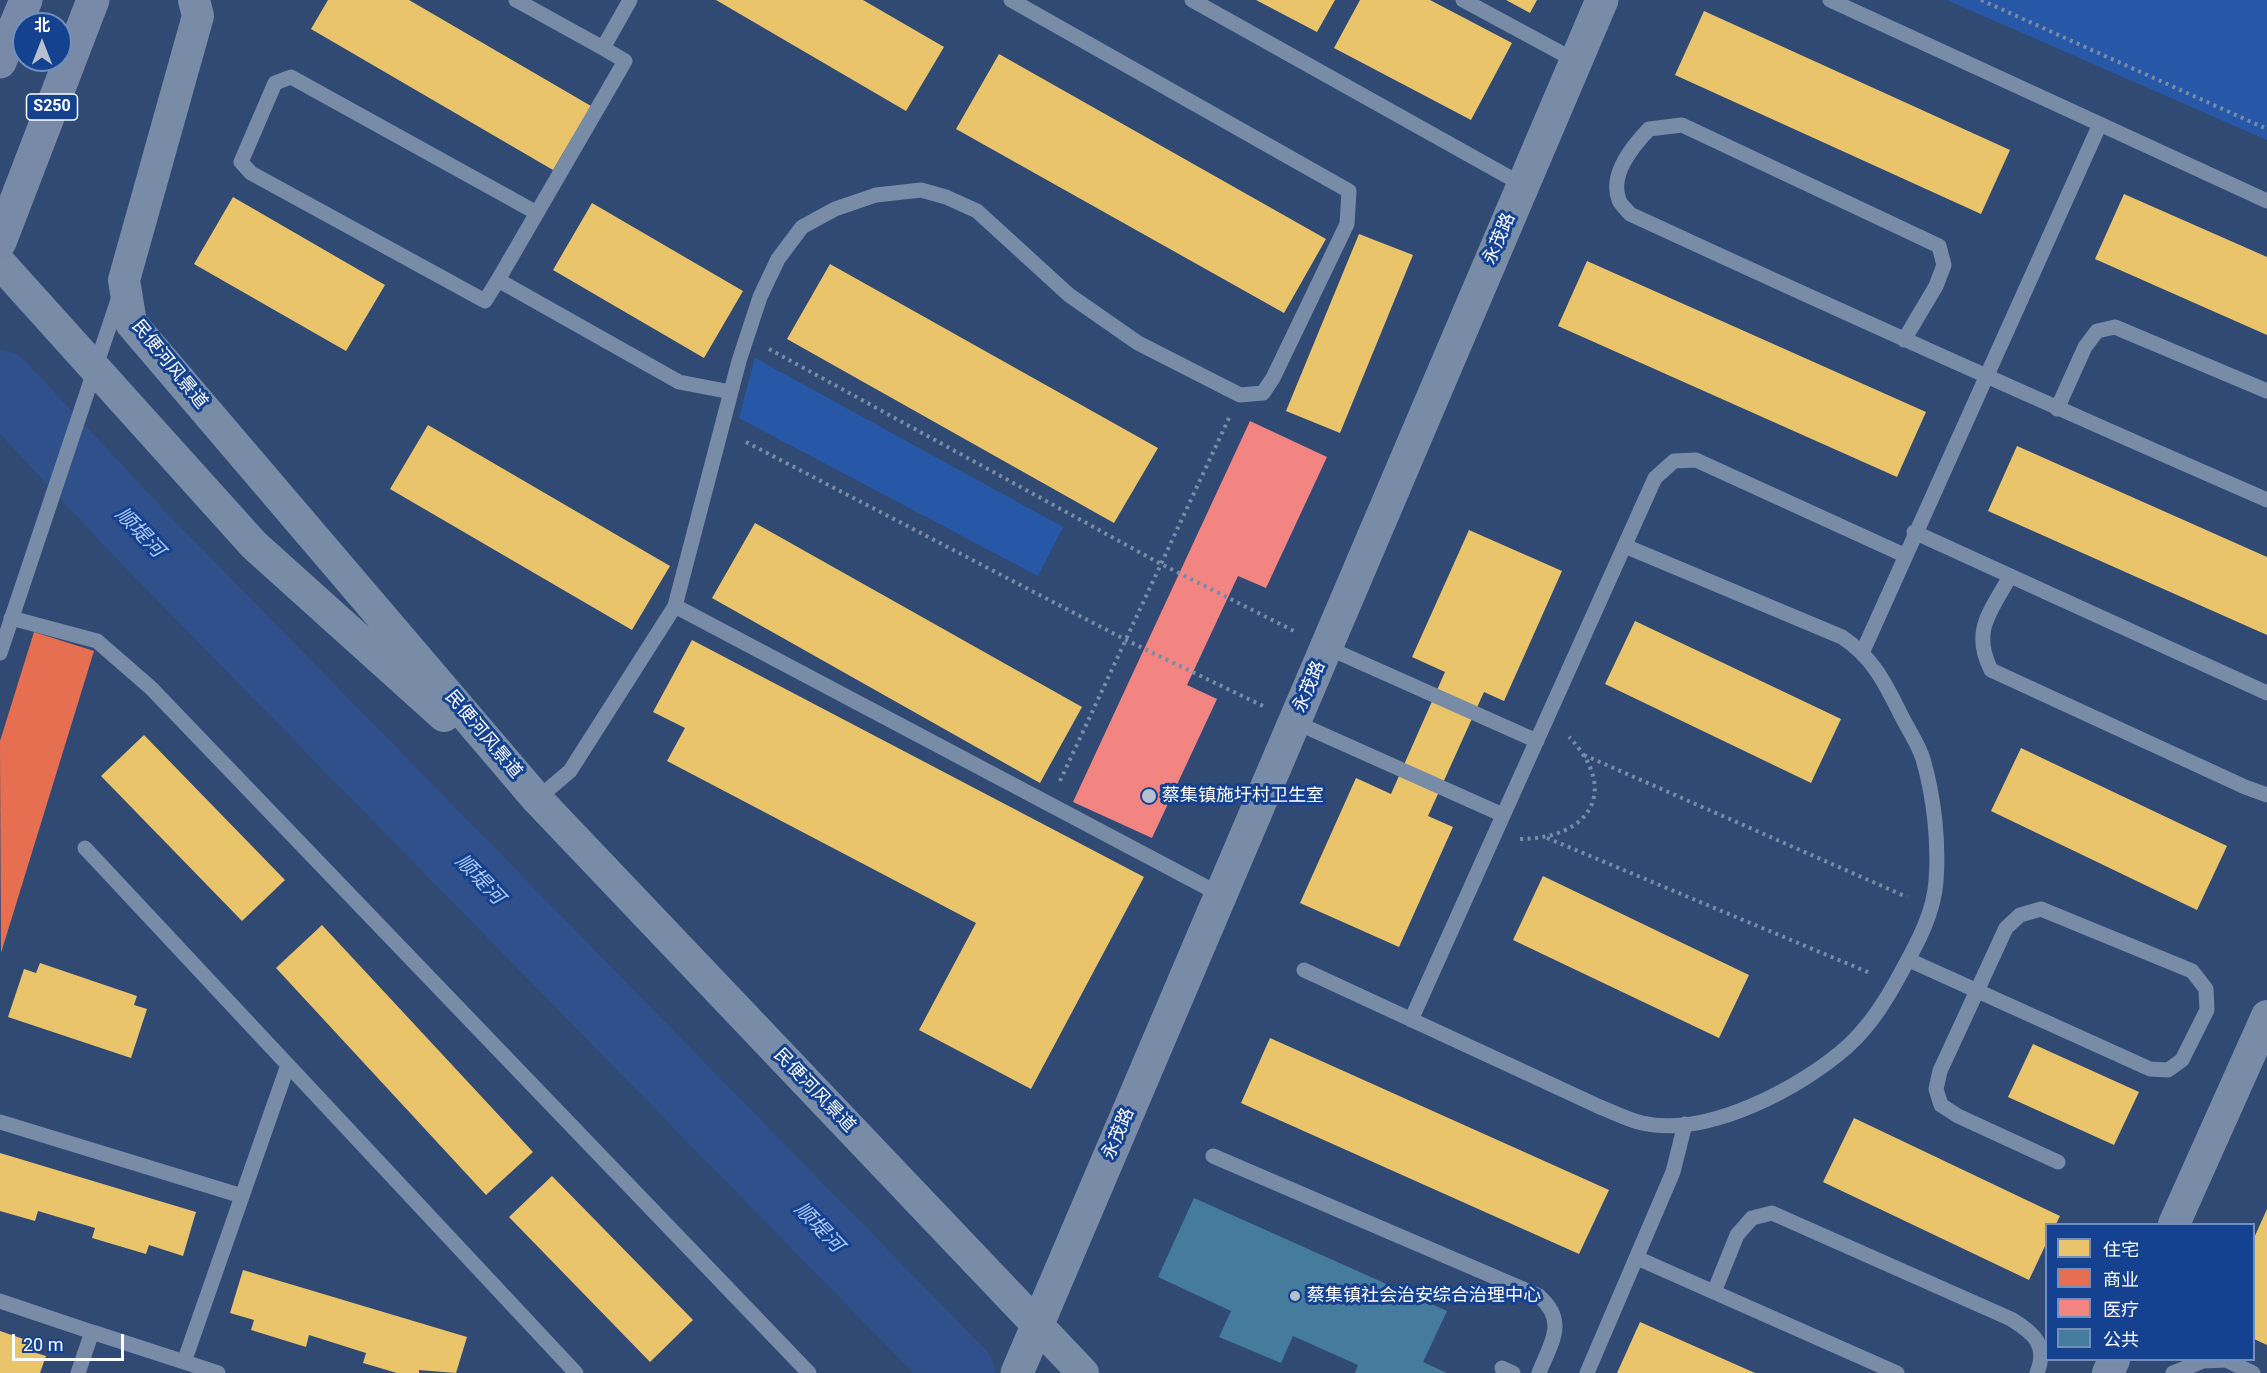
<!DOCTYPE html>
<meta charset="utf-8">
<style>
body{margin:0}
#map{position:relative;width:2267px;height:1373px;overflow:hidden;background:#314a74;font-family:Roboto,"Noto Sans SC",sans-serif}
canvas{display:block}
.legend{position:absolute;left:2045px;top:1223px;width:210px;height:138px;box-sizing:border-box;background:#144291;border:2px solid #728ebd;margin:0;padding:8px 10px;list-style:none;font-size:18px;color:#fff}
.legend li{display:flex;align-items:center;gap:12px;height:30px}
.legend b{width:30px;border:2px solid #728ebd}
.north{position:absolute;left:12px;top:12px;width:60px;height:60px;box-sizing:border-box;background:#144291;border:2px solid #728ebd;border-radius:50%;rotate:0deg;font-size:16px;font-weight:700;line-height:24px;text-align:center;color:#fff}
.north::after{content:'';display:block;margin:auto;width:21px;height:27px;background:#b7c0ce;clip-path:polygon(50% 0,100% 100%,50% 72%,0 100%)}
.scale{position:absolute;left:12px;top:1334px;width:112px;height:27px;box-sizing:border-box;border:3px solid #fff;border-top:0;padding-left:8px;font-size:18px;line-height:21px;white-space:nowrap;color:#fff;-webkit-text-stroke:4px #144291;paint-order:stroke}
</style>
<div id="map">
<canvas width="2267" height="1373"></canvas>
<ul class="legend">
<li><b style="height:16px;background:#e9c46a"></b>住宅</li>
<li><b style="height:16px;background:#e76f51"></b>商业</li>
<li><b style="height:16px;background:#f28482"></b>医疗</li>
<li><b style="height:16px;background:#457b9d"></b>公共</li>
</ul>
<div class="north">北</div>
<div class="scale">20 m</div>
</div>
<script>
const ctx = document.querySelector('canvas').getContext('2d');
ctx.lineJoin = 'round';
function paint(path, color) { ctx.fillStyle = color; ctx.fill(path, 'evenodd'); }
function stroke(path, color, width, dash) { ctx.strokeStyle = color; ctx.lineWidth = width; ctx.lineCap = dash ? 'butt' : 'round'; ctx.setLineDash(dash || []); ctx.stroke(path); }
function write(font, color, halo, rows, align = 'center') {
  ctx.font = font + ' Roboto,"Noto Sans SC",sans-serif'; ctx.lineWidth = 6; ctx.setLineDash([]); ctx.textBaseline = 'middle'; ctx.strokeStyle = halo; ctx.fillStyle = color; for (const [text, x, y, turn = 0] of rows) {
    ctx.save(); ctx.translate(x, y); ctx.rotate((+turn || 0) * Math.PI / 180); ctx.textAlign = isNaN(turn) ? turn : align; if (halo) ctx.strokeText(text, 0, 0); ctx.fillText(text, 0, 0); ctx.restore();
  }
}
paint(new Path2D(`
 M 1947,0 L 2267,0 L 2267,140 Z
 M 755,358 L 1063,527 L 1038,576 L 739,418 Z`), '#2758a8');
paint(new Path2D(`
 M 328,0 L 409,0 L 591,106 L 553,170 L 311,29 Z
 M 716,0 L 863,0 L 944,47 L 906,111 Z
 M 1256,0 L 1335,0 L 1317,32 Z
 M 1360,0 L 1430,0 L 1512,43 L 1471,120 L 1334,48 Z
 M 1506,0 L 1537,0 L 1530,13 Z
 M 1704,11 L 2010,150 L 1981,214 L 1675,75 Z
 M 999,54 L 1326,239 L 1284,313 L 956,129 Z
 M 2124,194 L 2267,257 L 2267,335 L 2095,259 Z
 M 233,197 L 385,285 L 346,351 L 194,264 Z
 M 592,203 L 743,291 L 704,358 L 553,270 Z
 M 1359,234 L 1413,255 L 1340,433 L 1286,411 Z
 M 1587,261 L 1926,412 L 1897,477 L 1558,326 Z
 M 830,264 L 1158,448 L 1114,523 L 787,339 Z
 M 428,425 L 670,566 L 632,630 L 390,489 Z
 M 2017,446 L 2267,557 L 2267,635 L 1988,511 Z
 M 755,523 L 1082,707 L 1040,783 L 712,598 Z
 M 1469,530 L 1562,571 L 1504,701 L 1484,692 L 1428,816 L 1453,827 L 1399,947 L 1300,903 L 1356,778 L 1391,794 L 1445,672 L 1412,657 Z
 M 1635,621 L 1841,719 L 1811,783 L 1605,684 Z
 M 692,640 L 1144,877 L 1031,1089 L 919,1030 L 976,923 L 667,761 L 685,728 L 653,712 Z
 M 144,735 L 285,880 L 242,921 L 101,776 Z
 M 2021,748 L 2227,846 L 2197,910 L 1991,811 Z
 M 1543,876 L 1749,975 L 1719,1038 L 1513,940 Z
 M 322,925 L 533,1152 L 486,1195 L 276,968 Z
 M 40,963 L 137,996 L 134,1005 L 147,1009 L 131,1058 L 8,1017 L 24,969 L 36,973 Z
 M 1270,1038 L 1609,1190 L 1579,1254 L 1241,1103 Z
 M 2033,1044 L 2139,1092 L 2114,1145 L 2008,1097 Z
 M 1854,1118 L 2060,1216 L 2056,1224 L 2046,1224 L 2046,1244 L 2029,1280 L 1823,1182 Z
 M 0,1153 L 196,1212 L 183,1256 L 149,1245 L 146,1254 L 92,1238 L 95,1228 L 38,1211 L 35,1221 L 0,1211 Z
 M 552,1176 L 693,1320 L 650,1362 L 509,1217 Z
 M 2267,1209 L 2267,1345 L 2254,1339 L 2254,1238 Z
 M 243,1270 L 467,1337 L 456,1373 L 419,1370 L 419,1373 L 397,1373 L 363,1363 L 366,1353 L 309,1335 L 306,1347 L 251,1330 L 254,1320 L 230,1313 Z
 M 1640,1322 L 1755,1373 L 1617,1373 Z
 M 0,1331 L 35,1343 L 33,1352 L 46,1356 L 40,1373 L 0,1373 Z`), '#e9c46a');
paint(new Path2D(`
 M 34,632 L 94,651 L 1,953 L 0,741 Z`), '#e76f51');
paint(new Path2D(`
 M 1250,421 L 1327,457 L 1266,588 L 1238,576 L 1187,685 L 1217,699 L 1152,838 L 1073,802 Z`), '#f28482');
paint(new Path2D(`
 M 1194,1198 L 1447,1311 L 1423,1362 L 1447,1373 L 1355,1373 L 1358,1365 L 1293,1336 L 1281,1363 L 1219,1337 L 1231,1311 L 1158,1277 Z`), '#457b9d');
stroke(new Path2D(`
 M 0,384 L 139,533 L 961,1373`), '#2f508a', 68);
stroke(new Path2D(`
 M 1981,0 L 2267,129
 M 769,349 L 1161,564 L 1294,631
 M 746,442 L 1126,640 L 1263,706
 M 1584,755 L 1907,897
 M 1060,781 L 1229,418
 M 1547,838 L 1870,973
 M 1520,839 C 1589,839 1621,791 1569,737`), '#788ba7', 4, [3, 4.5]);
stroke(new Path2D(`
 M 516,0 L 603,48
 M 630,0 L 603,48 L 625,61 L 498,280 L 679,382 L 731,392
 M 1192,0 L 1523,185
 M 1463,0 L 1576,61
 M 1830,0 L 2267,201
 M 498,280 L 485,301 L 251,173 L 241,162 L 275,83 L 291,77 L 537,213
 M 1904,340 L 1936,286 L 1944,265 L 1939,246 L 1682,125 L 1649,129 C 1633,146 1609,174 1619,200 C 1620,204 1627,210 1630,214 C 1842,312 2054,407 2267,500
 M 2057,409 L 2085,347 L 2097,331 L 2115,327 L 2267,391
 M 1914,532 L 2267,693
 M 2010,576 C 1991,612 1971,630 1991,670 L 2245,787 L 2267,795
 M 675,606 L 1221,895
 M 11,618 L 97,641 L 151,688 L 809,1373
 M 1326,647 L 1537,741
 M 1863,651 L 2100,124
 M 0,653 L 120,294
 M 1295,722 L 1503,815
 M 537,799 L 570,771 L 675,606 L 739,361 L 760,297 L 778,259 L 802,227 L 835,209 L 876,195 L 921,190 L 946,197 L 977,211 L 1069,295 L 1138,343 L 1240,395 L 1263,393 L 1273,378 L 1347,224 L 1349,191 L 1011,0
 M 85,848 L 576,1373
 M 1909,960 L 2150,1069 L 2168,1070 L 2182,1060 L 2207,1010 L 2206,989 L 2192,971 L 2041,909 L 2020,915 L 2006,928 L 1940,1071 L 1936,1089 L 1941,1105 L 1958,1116 L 2058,1162
 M 1304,970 L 1600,1107 C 1613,1112 1628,1120 1642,1123 C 1707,1138 1801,1088 1848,1046 C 1872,1024 1888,997 1903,969 C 1918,942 1934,912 1936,881 C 1939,842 1934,797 1923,759 C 1919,746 1910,732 1903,719 C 1886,685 1874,658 1842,637 L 1625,546
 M 1411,1020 L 1655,478 L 1674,461 L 1696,460 L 1904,555
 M 0,1122 L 242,1196
 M 1213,1156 L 1539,1296 C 1568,1322 1551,1342 1539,1373
 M 1637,1258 L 1897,1373
 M 1714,1292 L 1737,1235 L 1752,1218 L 1772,1213 L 2011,1319 C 2034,1333 2048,1345 2037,1373
 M 0,1301 L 92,1332
 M 184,1362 L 288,1065
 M 1502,1368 L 1513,1373
 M 78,1373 L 92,1332 L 218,1373
 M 1587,1373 L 1673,1172 L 1685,1124
 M 2173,1373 L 2203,1361 L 2226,1360 L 2253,1373`), '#788ba7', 15);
stroke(new Path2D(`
 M 194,0 L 198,16 L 124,280 L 131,323 L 537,799 L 1083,1373
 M 0,263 L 254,545 L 444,716
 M 2174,1224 L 2267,1016
 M 2108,1373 L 2114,1360`), '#788ba7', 32);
stroke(new Path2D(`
 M 1017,1373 L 1602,0`), '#788ba7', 33);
stroke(new Path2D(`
 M 0,62 L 26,0
 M 0,242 L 93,0`), '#788aa7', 33);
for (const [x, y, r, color] of [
 [1149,796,8,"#b7c0ce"],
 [1295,1296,6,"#b7c0ce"]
]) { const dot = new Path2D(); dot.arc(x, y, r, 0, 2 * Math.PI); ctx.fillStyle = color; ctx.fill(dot); stroke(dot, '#144291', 2); }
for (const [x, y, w] of [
 [52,107,51]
]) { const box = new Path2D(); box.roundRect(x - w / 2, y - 13, w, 26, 4.5); ctx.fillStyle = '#144291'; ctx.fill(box); stroke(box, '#fff', 1.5); }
write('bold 16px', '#fff', null, [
 ["S250",52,107]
]);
write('18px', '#fff', '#144291', [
 ["永茂路",1500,239,-67],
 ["民便河风景道",169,365,51],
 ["永茂路",1310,687,-67],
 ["民便河风景道",483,735,50],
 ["民便河风景道",814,1091,46],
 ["永茂路",1119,1134,-67]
]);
write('18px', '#fff', '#144291', [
 ["蔡集镇施圩村卫生室",1162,796],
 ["蔡集镇社会治安综合治理中心",1307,1296]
], 'left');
write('italic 20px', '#adcaf8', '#144291', [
 ["顺堤河",139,533,46],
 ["顺堤河",479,880,46],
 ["顺堤河",818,1228,46]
]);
</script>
